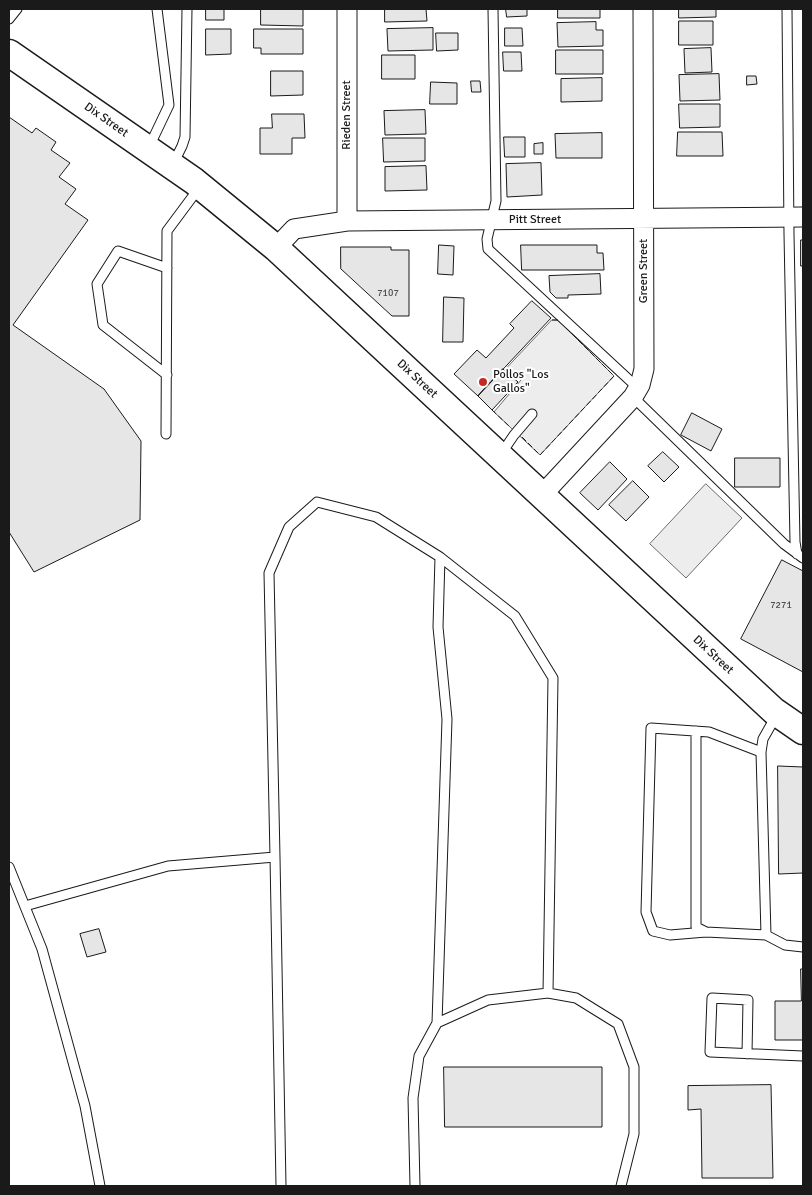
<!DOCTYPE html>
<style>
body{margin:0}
#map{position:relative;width:812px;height:1195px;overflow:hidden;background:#fff;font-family:Signika,sans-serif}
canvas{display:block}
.frame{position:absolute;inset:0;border:10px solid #1a1a1a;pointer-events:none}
</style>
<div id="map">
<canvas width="812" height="1195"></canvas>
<div class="frame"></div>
</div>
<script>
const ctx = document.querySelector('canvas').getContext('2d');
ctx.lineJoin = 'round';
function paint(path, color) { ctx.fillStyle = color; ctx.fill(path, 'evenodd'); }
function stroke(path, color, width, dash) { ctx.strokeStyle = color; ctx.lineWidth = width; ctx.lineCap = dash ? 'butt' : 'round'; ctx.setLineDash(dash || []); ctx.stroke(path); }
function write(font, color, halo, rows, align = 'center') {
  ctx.font = font + ' Signika,sans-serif'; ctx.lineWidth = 4; ctx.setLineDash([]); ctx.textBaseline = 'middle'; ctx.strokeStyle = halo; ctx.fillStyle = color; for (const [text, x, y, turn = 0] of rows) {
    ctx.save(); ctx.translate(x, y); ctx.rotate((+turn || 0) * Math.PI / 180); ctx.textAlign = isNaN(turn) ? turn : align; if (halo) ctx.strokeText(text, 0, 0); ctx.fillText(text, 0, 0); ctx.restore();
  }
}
const parking = new Path2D(`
 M 552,320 L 558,320 L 614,376 L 540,455 L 494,412 L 521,380 L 508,367 Z
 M 706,484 L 742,518 L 686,578 L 650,544 Z`);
paint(parking, '#ededed');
stroke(parking, '#6a6a6a', 1);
const building = new Path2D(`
 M 206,9 L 224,9 L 224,20 L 206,20 Z
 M 261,9 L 303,9 L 303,26 L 261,25 Z
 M 385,9 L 426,9 L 427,21 L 385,22 Z
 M 506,9 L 527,9 L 527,16 L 507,17 Z
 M 558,9 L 600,9 L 600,18 L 558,18 Z
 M 679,9 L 716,9 L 716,17 L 679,18 Z
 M 679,21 L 713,21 L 713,45 L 679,45 Z
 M 596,22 L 596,30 L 603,30 L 603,46 L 558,47 L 557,23 Z
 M 433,28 L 433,50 L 388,51 L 387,29 Z
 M 505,28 L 522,28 L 523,46 L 505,46 Z
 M 206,29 L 231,29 L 231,54 L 206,55 Z
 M 254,29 L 303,29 L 303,54 L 261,54 L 261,48 L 254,48 Z
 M 436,33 L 458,33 L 458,50 L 437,51 Z
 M 711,48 L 712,72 L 685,73 L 684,49 Z
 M 556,50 L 603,50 L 603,74 L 556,74 Z
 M 503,52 L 521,52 L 522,71 L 504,71 Z
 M 382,55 L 415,55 L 415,79 L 382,79 Z
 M 271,71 L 303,71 L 303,95 L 271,96 Z
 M 719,74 L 720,100 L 680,101 L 679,75 Z
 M 747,76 L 756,76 L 757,84 L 747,85 Z
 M 602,78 L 602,101 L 561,102 L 561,79 Z
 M 471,81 L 480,81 L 481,92 L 472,92 Z
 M 431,82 L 457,83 L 457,104 L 430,104 Z
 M 679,104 L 720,104 L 720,127 L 680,128 Z
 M 425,110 L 426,134 L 385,135 L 384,111 Z
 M 272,114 L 304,114 L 305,138 L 292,138 L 292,154 L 260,154 L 260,128 L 272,128 Z
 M 9,117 L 32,133 L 36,128 L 56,142 L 51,150 L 70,163 L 59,177 L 76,189 L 65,204 L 88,220 L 13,325 L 104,389 L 141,441 L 140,520 L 34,572 L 9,532 Z
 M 678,132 L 722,132 L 723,156 L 677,156 Z
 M 602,133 L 602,158 L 556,158 L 555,134 Z
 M 504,137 L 525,137 L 525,157 L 505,157 Z
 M 383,138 L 425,138 L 425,161 L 384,162 Z
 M 543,143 L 543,154 L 534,154 L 534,144 Z
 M 541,163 L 542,195 L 507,197 L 506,164 Z
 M 426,166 L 427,190 L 385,191 L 385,167 Z
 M 801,240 L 803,240 L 803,266 L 801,266 Z
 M 439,245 L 454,246 L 453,275 L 438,274 Z
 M 521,245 L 597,245 L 597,253 L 603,253 L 604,270 L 522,270 Z
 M 341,247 L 391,247 L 391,250 L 409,250 L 409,316 L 392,316 L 341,269 Z
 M 600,274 L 601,294 L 568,295 L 568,298 L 556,298 L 550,292 L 549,276 Z
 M 444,297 L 464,298 L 463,342 L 443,342 Z
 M 532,301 L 551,318 L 478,396 L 454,374 L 477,350 L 486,358 L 514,328 L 510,324 Z
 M 503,369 L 518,382 L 492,410 L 478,396 Z
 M 692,413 L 722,429 L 711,451 L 681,435 Z
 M 663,452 L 679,467 L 664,482 L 648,466 Z
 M 735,458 L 780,458 L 780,487 L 735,487 Z
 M 610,462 L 627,479 L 598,510 L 580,493 Z
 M 633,481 L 649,497 L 626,521 L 609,505 Z
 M 782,560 L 803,571 L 803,672 L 741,639 Z
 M 778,766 L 803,767 L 803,873 L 779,874 Z
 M 99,929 L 106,952 L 87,957 L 80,934 Z
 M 801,969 L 803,969 L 803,1040 L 775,1040 L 775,1001 L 801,1001 Z
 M 444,1067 L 602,1067 L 602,1127 L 445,1127 Z
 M 771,1085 L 773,1178 L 702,1178 L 701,1109 L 688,1110 L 688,1086 Z`);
paint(building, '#e6e6e6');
stroke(building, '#1a1a1a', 1);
const lane = new Path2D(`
 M 493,9 L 496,201 L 487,239 L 488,249 L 639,389
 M 787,9 L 789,234 L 795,542 L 797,554
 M 9,19 L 17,9
 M 149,147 L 169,105 L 157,9
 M 173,164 L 182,146 L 185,137 L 187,9
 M 167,375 L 103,325 L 97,284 L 118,251 L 167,268
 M 633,397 L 784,544 L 803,558
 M 166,434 L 167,231 L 199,188
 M 501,454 L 514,435 L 532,414
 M 776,716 L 763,739 L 761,752 L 766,935 L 785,945 L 803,947
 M 696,731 L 696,927 L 706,932 L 766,935
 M 275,857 L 269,573 L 289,527 L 317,502 L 376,517 L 440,557 L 515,616 L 553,678 L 548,993
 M 9,867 L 42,949 L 85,1106 L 100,1186
 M 25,906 L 168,866 L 275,857 L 281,1186
 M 706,932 L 670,935 L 653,931 L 646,912 L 651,728 L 709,732 L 761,752
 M 437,1023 L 447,719 L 438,627 L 440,557
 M 747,1054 L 748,1000 L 712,998 L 710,1052 L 803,1056
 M 415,1186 L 413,1098 L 419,1056 L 437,1023 L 488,1000 L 548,993 L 576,998 L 618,1024 L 634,1067 L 634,1134 L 621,1186`);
const street = new Path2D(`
 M 347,9 L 347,221
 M 276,248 L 294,229 L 347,221 L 803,217
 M 542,495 L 633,397 L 640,385 L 644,369 L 643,9`);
const secondary = new Path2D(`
 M 9,53 L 194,181 L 276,248 L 774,711 L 803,731`);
stroke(lane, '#1a1a1a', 11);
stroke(street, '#1a1a1a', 21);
stroke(secondary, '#1a1a1a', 29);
stroke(lane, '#fff', 9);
stroke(street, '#fff', 19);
stroke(secondary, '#fff', 26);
stroke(new Path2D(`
 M 552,320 L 558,320 L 560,322
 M 492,410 L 510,427
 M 522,437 L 540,455 L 614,376 L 565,327`), '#1a1a1a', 1, [6, 2.5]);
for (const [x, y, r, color] of [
 [483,382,5,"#c62828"]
]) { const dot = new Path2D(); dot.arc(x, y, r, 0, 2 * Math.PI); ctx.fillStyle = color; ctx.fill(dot); stroke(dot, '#fff', 2); }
write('10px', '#4d4d4d', null, [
 ["7107",388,293],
 ["7271",781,605]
]);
write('12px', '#1a1a1a', '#fff', [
 ["Rieden Street",347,115,-90],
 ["Dix Street",106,120,35],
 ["Pitt Street",535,220],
 ["Green Street",644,271,-90],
 ["Dix Street",417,379,43],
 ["Dix Street",713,655,43]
]);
write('12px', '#1a1a1a', '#fff', [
 ["Pollos \"Los",493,375],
 ["Gallos\"",493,389]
], 'left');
</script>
